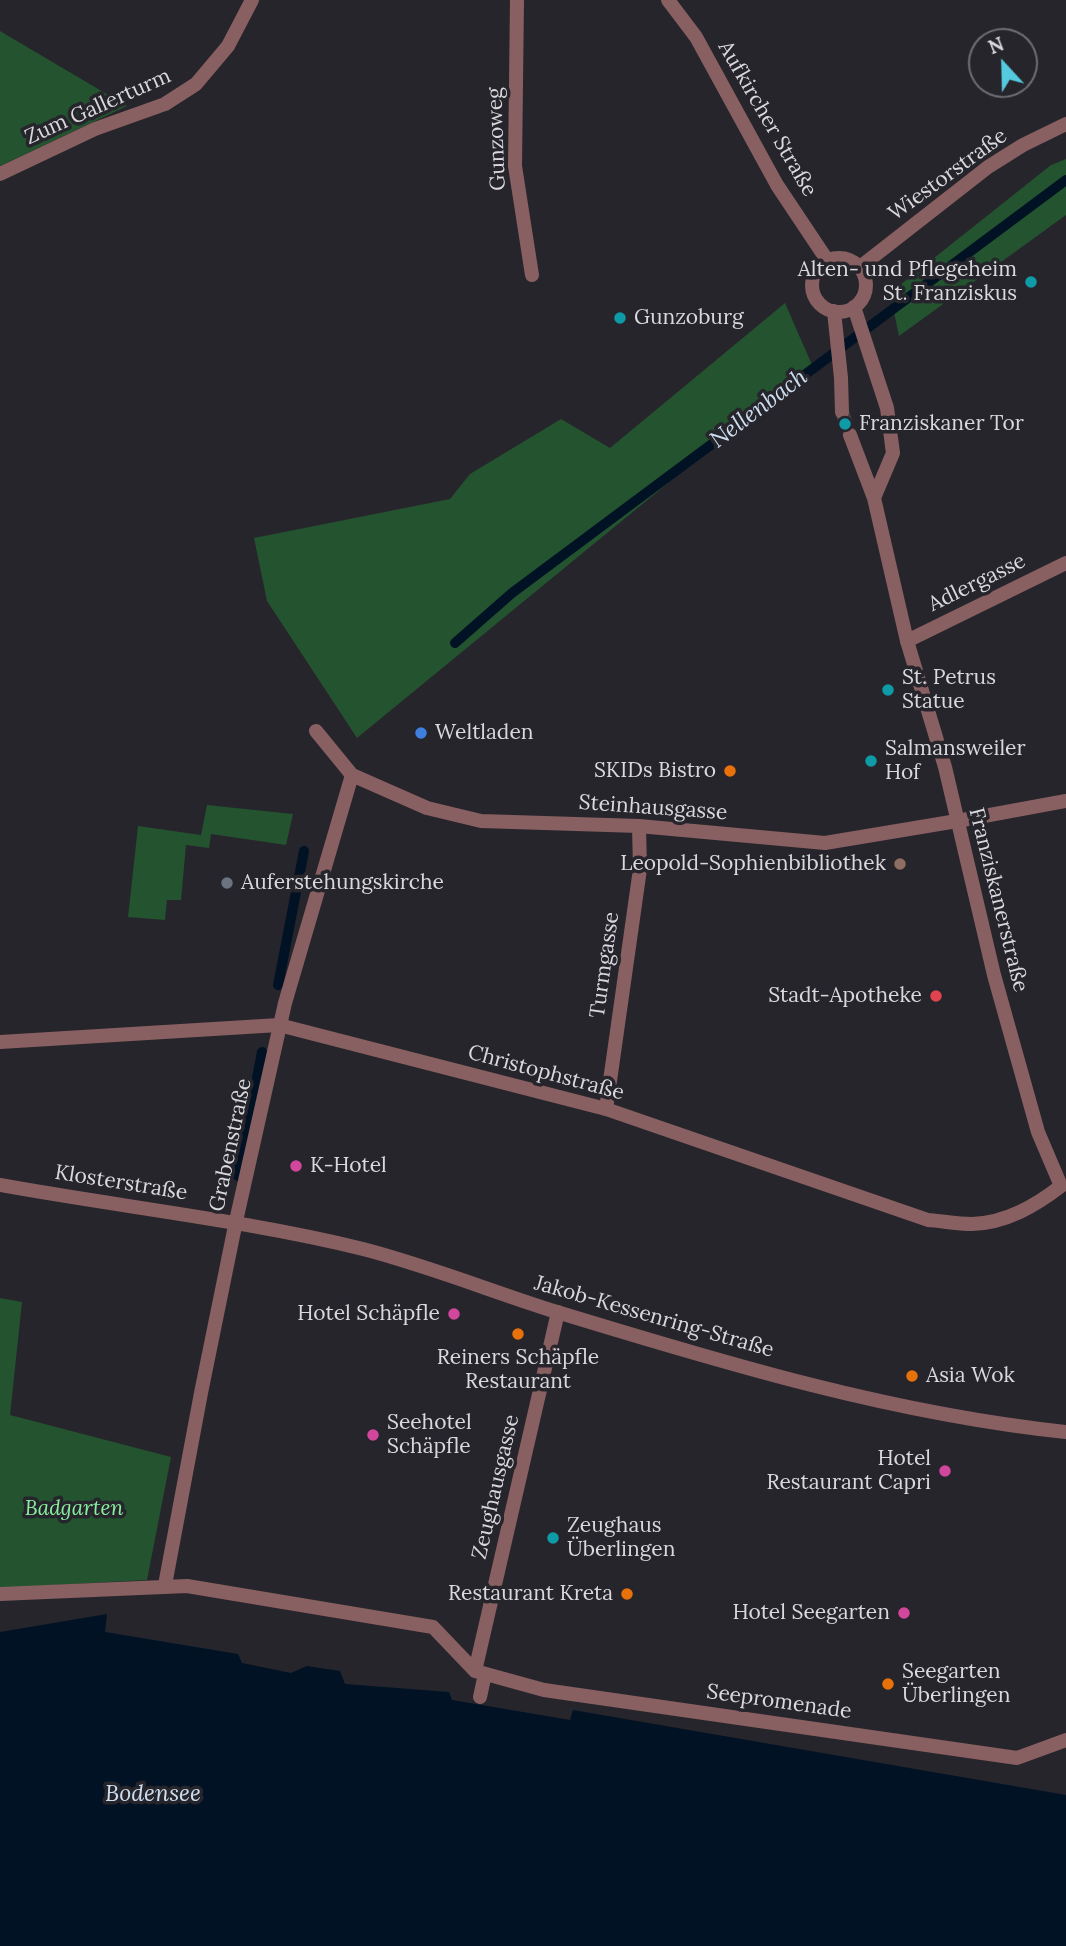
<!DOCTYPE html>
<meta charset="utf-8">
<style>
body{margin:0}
#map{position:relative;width:1066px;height:1946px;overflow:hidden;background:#27252c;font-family:Lora,serif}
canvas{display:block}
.north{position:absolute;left:968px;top:28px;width:70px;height:70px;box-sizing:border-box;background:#27252c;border:2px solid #6e6d73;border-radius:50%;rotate:338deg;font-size:19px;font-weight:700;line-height:28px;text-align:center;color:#d9d9dd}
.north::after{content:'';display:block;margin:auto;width:24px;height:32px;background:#55cadf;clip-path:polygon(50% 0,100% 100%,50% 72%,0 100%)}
</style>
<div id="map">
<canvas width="1066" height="1946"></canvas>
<div class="north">N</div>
</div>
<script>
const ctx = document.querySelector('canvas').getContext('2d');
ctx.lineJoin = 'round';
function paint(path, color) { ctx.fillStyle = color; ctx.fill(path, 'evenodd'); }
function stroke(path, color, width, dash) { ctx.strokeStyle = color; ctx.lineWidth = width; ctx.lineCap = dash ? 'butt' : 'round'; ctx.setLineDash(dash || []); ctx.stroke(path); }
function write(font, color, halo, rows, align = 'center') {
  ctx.font = font + ' Lora,serif'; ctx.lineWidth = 7; ctx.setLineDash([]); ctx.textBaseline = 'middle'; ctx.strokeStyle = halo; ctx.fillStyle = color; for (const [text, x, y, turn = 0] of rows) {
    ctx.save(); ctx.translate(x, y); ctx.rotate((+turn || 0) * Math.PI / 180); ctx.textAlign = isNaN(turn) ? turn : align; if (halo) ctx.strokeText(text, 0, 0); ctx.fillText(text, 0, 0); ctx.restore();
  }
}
paint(new Path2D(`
 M 0,31 L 127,106 L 0,166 Z
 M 1066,159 L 1066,215 L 899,336 L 890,293 L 1051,165 Z
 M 785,303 L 812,365 L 357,738 L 267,601 L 254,538 L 450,499 L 470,474 L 561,419 L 610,448 Z
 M 207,805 L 293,814 L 286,845 L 211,834 L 209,848 L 186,845 L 181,900 L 167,900 L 165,920 L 128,917 L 138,826 L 201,835 Z
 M 0,1298 L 22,1302 L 10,1415 L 171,1457 L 147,1580 L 0,1588 Z`), '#23532f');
paint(new Path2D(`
 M 107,1614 L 105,1632 L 238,1654 L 242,1663 L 291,1673 L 307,1666 L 340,1671 L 345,1684 L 449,1692 L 452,1700 L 570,1720 L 573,1710 L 1066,1795 L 1066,1946 L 0,1946 L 0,1632 Z`), '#001224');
stroke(new Path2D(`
 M 455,643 L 512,593 L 1066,180
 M 278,985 L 304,851
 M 238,1176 L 262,1052`), '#001224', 10);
stroke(new Path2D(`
 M 842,412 L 850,435`), '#424047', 14, [14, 7]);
stroke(new Path2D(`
 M 907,641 L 1066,563
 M 606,1109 L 640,869 L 639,826 L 825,843 L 957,821
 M 165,1585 L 201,1393 L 236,1221
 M 0,1594 L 187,1586 L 433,1627 L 475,1671 L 544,1690 L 1017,1758 L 1066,1740
 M 475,1671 L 558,1312
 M 480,1697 L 485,1674`), '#896061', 14);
stroke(new Path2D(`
 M 517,0 L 515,166 L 532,275
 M 0,174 L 95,129 L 165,104 L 196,84 L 228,46 L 252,0
 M 316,731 L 352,775 L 427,808 L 481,821 L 639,826
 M 957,821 L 1066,801
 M 0,1185 C 121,1207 244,1220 363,1249 C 429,1266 493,1292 557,1312 C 724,1363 893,1414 1066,1432
 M 236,1221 L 285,1003 L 352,775`), '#896061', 14);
stroke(new Path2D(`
 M 668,0 L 696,37 L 777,185 L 827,260
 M812 285a27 27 0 1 1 54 0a27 27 0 1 1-54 0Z
 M 860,267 L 988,167 L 1023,145 L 1066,124
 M 854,307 L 887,408 L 893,453 L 874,498
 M 834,311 L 841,378 L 842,412
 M 0,1042 L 279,1025 L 606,1109 L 928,1220 C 942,1221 957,1224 972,1224 C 1006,1223 1035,1206 1061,1186 L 1038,1132 L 994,975 L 945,767 L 907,641 L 874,498 L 850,435`), '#896061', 14);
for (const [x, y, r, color] of [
 [1031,282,7,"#0f9aa8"],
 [620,318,7,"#0f9aa8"],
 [845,424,7,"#0f9aa8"],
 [888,690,7,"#0f9aa8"],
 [421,733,7,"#3f7fe0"],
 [871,761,7,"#0f9aa8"],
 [730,771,7,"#e8710a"],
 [900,864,7,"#8d6e63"],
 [227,883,7,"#6b7280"],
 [936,996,7,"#e0444e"],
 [296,1166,7,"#d1479c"],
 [454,1314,7,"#d1479c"],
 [518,1334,7,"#e8710a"],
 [912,1376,7,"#e8710a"],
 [373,1435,7,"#d1479c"],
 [945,1471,7,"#d1479c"],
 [553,1538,7,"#0f9aa8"],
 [627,1594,7,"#e8710a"],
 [904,1613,7,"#d1479c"],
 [888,1684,7,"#e8710a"]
]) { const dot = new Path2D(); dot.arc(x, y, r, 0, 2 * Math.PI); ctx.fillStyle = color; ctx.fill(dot); stroke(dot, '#27252c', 2.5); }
write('21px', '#d9d9dd', '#27252c', [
 ["Zum Gallerturm",98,107,-24],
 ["Aufkircher Straße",767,119,60],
 ["Gunzoweg",497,139,-92],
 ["Wiestorstraße",948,175,-36],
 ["Adlergasse",977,583,-26],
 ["Steinhausgasse",653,808,4],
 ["Franziskanerstraße",998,900,76],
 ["Turmgasse",605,965,-82],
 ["Christophstraße",546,1073,15],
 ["Grabenstraße",231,1145,-78],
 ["Klosterstraße",121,1183,9],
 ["Jakob-Kessenring-Straße",654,1317,16],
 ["Zeughausgasse",496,1487,-77],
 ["Seepromenade",779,1702,8]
]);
write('21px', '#d9d9dd', '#27252c', [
 ["Alten- und Pflegeheim",1017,270,"right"],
 ["St. Franziskus",1017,294,"right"],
 ["Gunzoburg",634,318],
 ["Franziskaner Tor",859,424],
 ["St. Petrus",902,678],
 ["Statue",902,702],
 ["Weltladen",435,733],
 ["Salmansweiler",885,749],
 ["Hof",885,773],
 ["SKIDs Bistro",716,771,"right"],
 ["Leopold-Sophienbibliothek",886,864,"right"],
 ["Auferstehungskirche",241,883],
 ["Stadt-Apotheke",922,996,"right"],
 ["K-Hotel",310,1166],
 ["Hotel Schäpfle",440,1314,"right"],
 ["Reiners Schäpfle",518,1358,"center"],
 ["Restaurant",518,1382,"center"],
 ["Asia Wok",926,1376],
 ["Seehotel",387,1423],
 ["Schäpfle",387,1447],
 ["Hotel",931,1459,"right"],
 ["Restaurant Capri",931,1483,"right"],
 ["Zeughaus",567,1526],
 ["Überlingen",567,1550],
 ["Restaurant Kreta",613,1594,"right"],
 ["Hotel Seegarten",890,1613,"right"],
 ["Seegarten",902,1672],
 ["Überlingen",902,1696]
], 'left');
write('italic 21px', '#87ef9d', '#27252c', [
 ["Badgarten",74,1509]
]);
write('italic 23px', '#ccdeef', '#27252c', [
 ["Nellenbach",759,409,-37],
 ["Bodensee",153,1794]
]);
</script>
